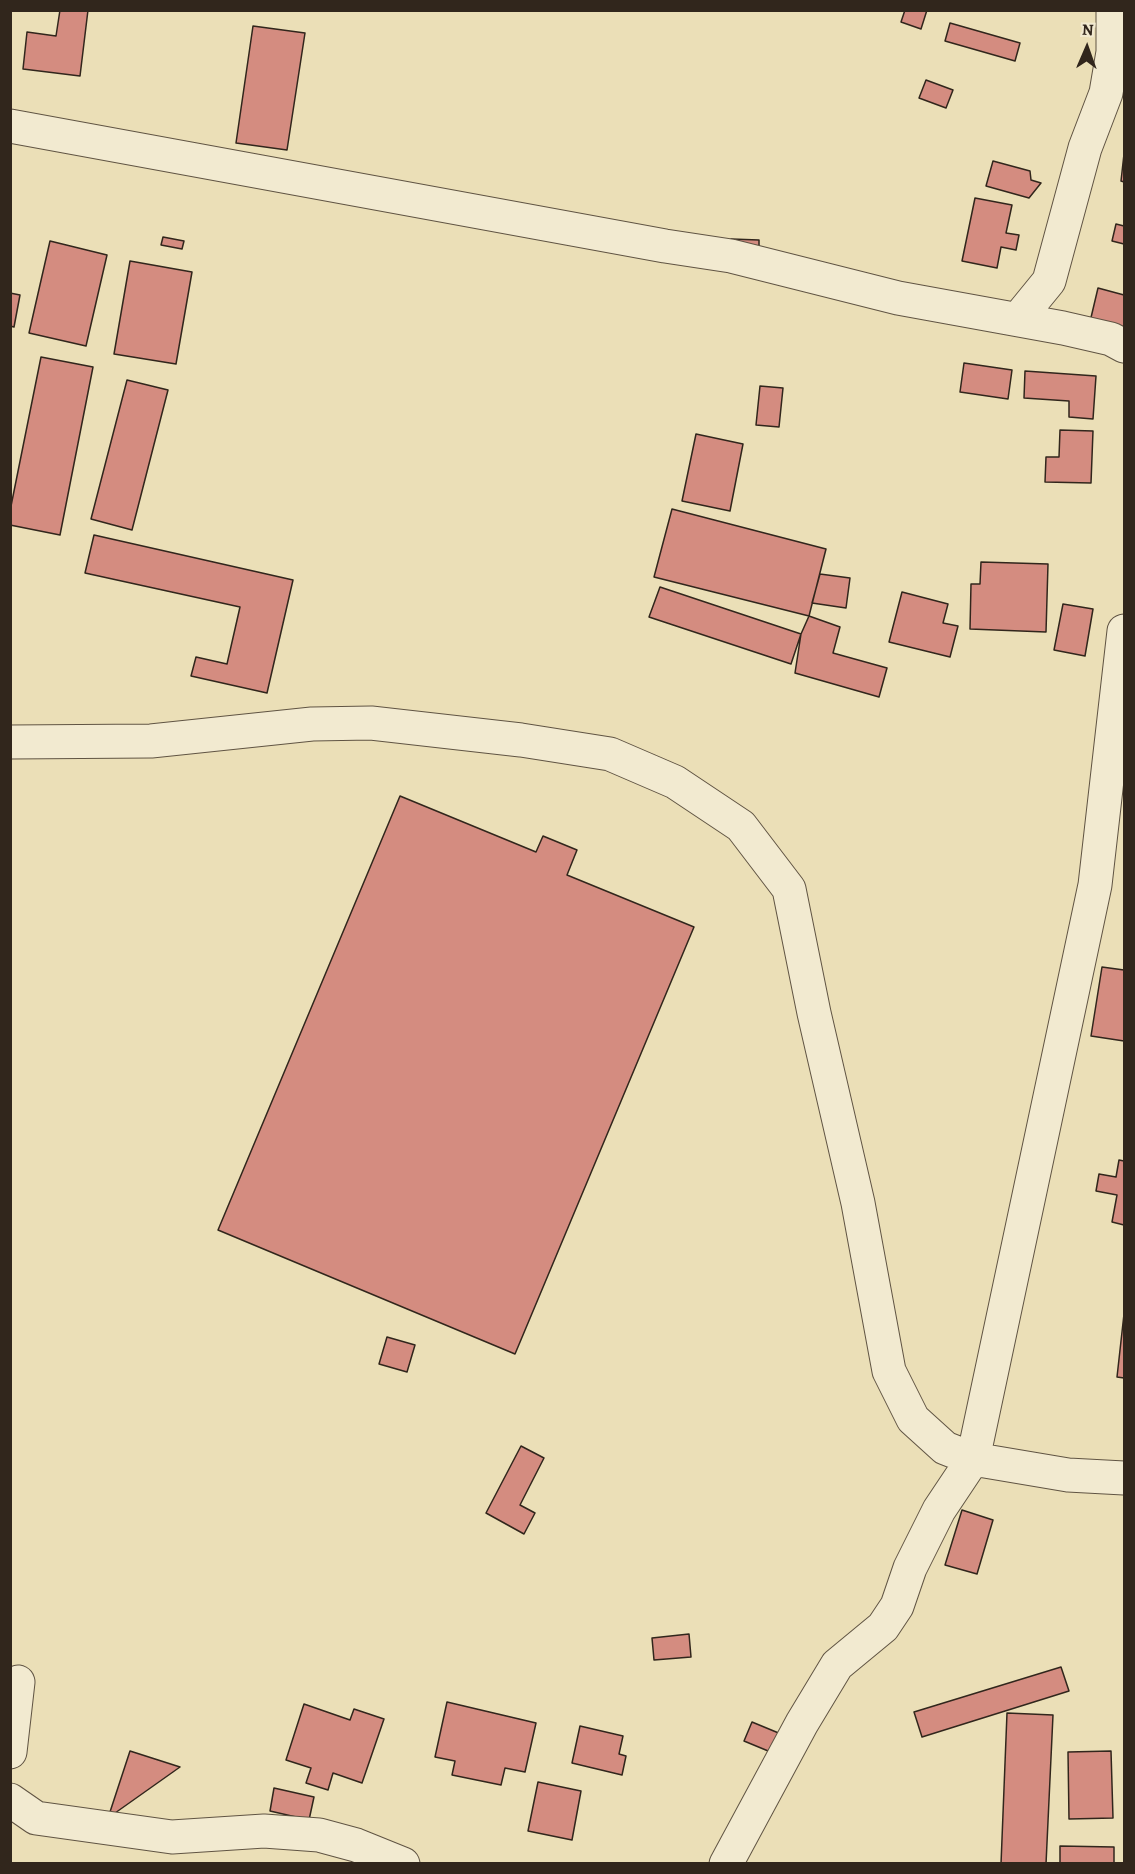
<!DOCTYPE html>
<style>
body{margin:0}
#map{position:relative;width:1135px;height:1874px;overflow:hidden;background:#ebdfb7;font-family:Alegreya,serif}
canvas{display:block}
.frame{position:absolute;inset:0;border:12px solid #31261c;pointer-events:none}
.north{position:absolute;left:1057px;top:18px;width:60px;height:60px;-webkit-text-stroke:4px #f2ead0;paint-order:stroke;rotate:2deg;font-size:16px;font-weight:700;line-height:24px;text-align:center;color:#31261c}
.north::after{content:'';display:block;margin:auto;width:21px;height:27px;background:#31261c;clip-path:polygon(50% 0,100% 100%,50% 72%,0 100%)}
</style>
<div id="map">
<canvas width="1135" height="1874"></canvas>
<div class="frame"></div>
<div class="north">N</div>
</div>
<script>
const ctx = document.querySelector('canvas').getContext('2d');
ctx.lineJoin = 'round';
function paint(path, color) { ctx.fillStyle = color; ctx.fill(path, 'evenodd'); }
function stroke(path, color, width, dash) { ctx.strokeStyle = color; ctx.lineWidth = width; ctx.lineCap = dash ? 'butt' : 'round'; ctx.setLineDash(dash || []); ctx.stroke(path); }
const building = new Path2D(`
 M 60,10 L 88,10 L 80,76 L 23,69 L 27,32 L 56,36 Z
 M 905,10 L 927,10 L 921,29 L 901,22 Z
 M 950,23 L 1020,43 L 1015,61 L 945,41 Z
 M 253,26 L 305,33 L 287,150 L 236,143 Z
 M 926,80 L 953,90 L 946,108 L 919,98 Z
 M 1124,154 L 1124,182 L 1121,181 Z
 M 993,161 L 1030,171 L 1031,180 L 1041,183 L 1029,198 L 986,186 Z
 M 975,198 L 1012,205 L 1006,233 L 1019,235 L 1016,250 L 1001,247 L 997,268 L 962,261 Z
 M 1116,224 L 1124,226 L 1124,244 L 1112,241 Z
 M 163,237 L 184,241 L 182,249 L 161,245 Z
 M 731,239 L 759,240 L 759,256 L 731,256 Z
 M 50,241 L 107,255 L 86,346 L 29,333 Z
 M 130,261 L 192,272 L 176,364 L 114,354 Z
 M 1098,288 L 1124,295 L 1124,335 L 1089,326 Z
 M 10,293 L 20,295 L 14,327 L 10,326 Z
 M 41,357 L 93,367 L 60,535 L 10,525 L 10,511 Z
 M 964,363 L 1012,370 L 1008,399 L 960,392 Z
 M 1025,371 L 1096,376 L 1093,419 L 1069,417 L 1069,401 L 1024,398 Z
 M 127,380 L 168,390 L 132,530 L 91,519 Z
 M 760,386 L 783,388 L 779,427 L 756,425 Z
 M 1060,430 L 1093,431 L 1091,483 L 1045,482 L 1046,457 L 1059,457 Z
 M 696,434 L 743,444 L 730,511 L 682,501 Z
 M 672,509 L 826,549 L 809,616 L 654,577 Z
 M 94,535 L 293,580 L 267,693 L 191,676 L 196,657 L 227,664 L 240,607 L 85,573 Z
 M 981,562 L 1048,564 L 1046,632 L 970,629 L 971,584 L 980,584 Z
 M 820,574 L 850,578 L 846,608 L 812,603 Z
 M 660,587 L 801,634 L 791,664 L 649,617 Z
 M 902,592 L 948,604 L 943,623 L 958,626 L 950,657 L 889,642 Z
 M 1063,604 L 1093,609 L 1085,656 L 1054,650 Z
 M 809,616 L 840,627 L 833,653 L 887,668 L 879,697 L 795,673 L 801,634 Z
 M 400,796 L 536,852 L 543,836 L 577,850 L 567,875 L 694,927 L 515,1354 L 218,1230 Z
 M 1102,967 L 1124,970 L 1124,1041 L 1091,1036 Z
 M 1119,1160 L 1124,1161 L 1124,1225 L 1112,1222 L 1117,1195 L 1096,1191 L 1099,1174 L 1116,1177 Z
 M 1124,1314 L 1124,1378 L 1117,1377 Z
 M 387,1337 L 415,1345 L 407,1372 L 379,1364 Z
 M 521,1446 L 544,1458 L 520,1505 L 535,1513 L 524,1534 L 486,1513 Z
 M 962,1510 L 993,1520 L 977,1574 L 945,1565 Z
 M 689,1634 L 691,1657 L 654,1660 L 652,1638 Z
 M 1061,1667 L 1069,1691 L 922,1737 L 914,1712 Z
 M 447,1702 L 536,1723 L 525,1772 L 505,1768 L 501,1785 L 452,1775 L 455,1761 L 435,1757 Z
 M 304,1704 L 350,1720 L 354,1709 L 384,1719 L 362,1783 L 333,1773 L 328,1790 L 306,1783 L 311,1768 L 286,1760 Z
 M 1007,1713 L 1053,1715 L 1046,1864 L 1001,1864 Z
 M 752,1722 L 781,1734 L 773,1753 L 744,1741 Z
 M 580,1726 L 623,1736 L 619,1754 L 626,1756 L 622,1775 L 572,1763 Z
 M 130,1751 L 180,1767 L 108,1818 Z
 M 1111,1751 L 1113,1818 L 1069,1819 L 1068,1752 Z
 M 538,1782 L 581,1791 L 572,1840 L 528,1831 Z
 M 274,1788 L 314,1797 L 309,1820 L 270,1811 Z
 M 1060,1846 L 1114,1847 L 1114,1864 L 1060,1864 Z`);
paint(building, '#d48c80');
stroke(building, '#31261c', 1.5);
const minor = new Path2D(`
 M 10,126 L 665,246 L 731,256 L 898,298 L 1063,328 L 1111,339 L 1124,346
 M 1018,319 L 1049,281 L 1085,148 L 1106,93 L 1113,52 L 1113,10
 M 10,742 L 151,741 L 312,724 L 371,723 L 521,740 L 610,754 L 675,782 L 741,826 L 789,889 L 814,1013 L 858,1203 L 889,1371 L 913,1419 L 945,1448 L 973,1459 L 1068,1475 L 1124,1478
 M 10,1752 L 18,1682
 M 10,1800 L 36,1818 L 172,1837 L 264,1831 L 319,1835 L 356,1845 L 403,1864
 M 726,1864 L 802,1723 L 837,1665 L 883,1627 L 897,1606 L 910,1568 L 939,1510 L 973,1459 L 1095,885 L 1124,631`);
stroke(minor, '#605443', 35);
stroke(minor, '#f2ead0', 33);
</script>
